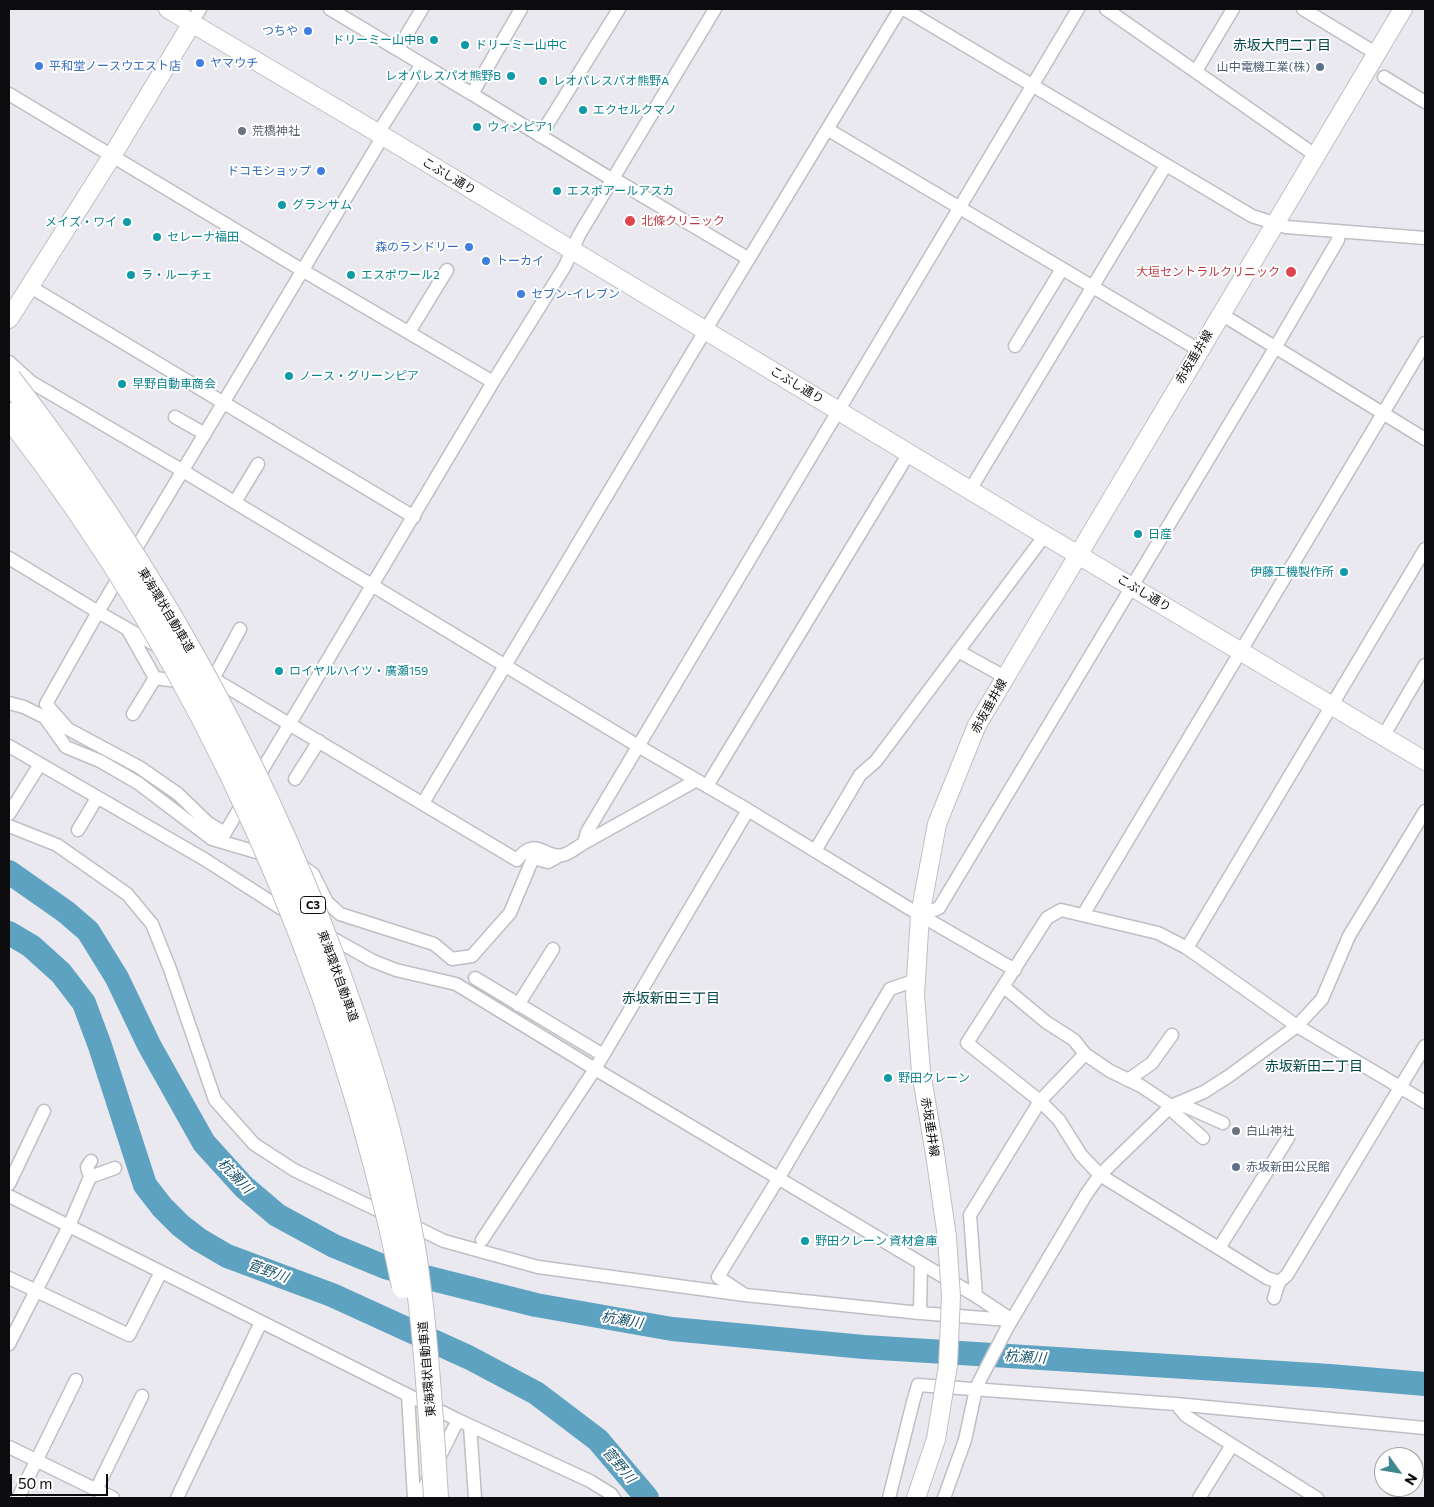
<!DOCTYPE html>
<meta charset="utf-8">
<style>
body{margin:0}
#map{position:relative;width:1434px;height:1507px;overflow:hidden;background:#ebe9f0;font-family:Commissioner,sans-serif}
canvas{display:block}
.frame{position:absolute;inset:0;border:10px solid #0c0c0e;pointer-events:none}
.north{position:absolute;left:1374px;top:1447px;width:50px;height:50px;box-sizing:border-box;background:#fff;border:1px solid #9e9e9f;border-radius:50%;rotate:122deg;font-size:14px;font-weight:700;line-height:20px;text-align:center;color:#0c0c0e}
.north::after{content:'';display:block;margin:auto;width:18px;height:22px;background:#40888d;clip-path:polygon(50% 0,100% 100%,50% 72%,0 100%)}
.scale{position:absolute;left:10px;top:1474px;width:98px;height:22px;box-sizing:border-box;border:2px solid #0c0c0e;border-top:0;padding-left:6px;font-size:15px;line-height:18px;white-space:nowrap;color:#0c0c0e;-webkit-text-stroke:4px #fff;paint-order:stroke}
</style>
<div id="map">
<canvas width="1434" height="1507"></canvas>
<div class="frame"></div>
<div class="north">N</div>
<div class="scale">50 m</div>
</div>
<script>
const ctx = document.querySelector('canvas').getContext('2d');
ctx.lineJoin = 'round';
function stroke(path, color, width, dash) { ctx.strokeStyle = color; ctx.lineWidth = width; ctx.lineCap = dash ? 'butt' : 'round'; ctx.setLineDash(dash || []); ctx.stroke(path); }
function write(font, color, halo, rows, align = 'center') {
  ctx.font = font + ' Commissioner,"Noto Sans JP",sans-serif'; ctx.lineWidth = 4; ctx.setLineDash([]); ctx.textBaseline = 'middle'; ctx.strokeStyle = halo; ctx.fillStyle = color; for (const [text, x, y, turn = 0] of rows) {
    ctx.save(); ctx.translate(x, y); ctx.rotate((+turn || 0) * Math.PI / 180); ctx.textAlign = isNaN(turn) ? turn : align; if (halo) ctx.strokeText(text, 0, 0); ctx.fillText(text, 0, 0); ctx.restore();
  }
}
stroke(new Path2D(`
 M 9,872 L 66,912 L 88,931 L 117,978 L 149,1045 L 204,1143 L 244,1187 L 277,1215 L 334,1246 L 385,1267 L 536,1305 L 672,1329 L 864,1347 L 1330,1376 L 1425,1384
 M 9,933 L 31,946 L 61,973 L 84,1003 L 100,1046 L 145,1185 L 162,1207 L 180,1225 L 198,1239 L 227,1256 L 332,1295 L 470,1358 L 536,1393 L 598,1440 L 647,1498`), '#5ea2c1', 24);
const street = new Path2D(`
 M 330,9 L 472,94
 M 521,9 L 472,94 L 613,180
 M 904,9 L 1252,216 L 1286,227 L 1425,238
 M 1106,9 L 1315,155
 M 1303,9 L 1377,54
 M 192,23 L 200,9
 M 398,49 L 422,9
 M 1196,71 L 1233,9
 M 1384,77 L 1425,102
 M 9,94 L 302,270 L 493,382
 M 827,129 L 1199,350
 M 378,133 L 422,64
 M 540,136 L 619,9
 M 614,179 L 749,259
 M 29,286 L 414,517
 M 1221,314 L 1425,439
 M 409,332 L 447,270
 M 1015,346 L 1062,269
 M 9,362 L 31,382 L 183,471 L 638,746 L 748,810 L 920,915 L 1015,970
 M 175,417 L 205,434
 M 970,490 L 1166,165
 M 235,502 L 258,464
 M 9,558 L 98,612 L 159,647
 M 128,630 L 155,678 L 184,682
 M 958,651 L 1005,677
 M 207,675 L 517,860 C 536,834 545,860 563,855 C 570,853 577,847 584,843 L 587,832 L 1078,9
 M 213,679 L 240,629
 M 9,703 L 24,707 L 68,729 L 46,704 L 98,612 L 383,136
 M 133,714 L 155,678
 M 46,719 L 66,747 L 100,761 L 138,783 L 212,839 L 270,856
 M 68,729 L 139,767 L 178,794 L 208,823 L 225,833 L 245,799
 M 1384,735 L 1425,665
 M 9,746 L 204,859 L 290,914
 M 295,779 L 319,741
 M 255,782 L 493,382 L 565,266 L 579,235 L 715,9
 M 707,786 L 909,453
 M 423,803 L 699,341 L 900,9
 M 9,814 L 40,764
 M 9,826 L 57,845 L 127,894 L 152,924 L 170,969 L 215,1100 L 254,1144 L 294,1170 L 388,1215
 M 78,830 L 97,798
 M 584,843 L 697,780
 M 815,851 L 860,775 L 876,761 L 1045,535
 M 299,864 L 313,874 L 327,902 L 340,914 L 434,944 L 452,959 L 472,956 L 510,913 L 533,858 L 548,862 L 559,856
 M 920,915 L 939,908 L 1275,348 L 1338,240 L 1339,231
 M 1083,915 L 1425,343
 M 325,934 L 373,961 L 396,970 L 456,984 L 595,1069 L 976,1296
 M 1187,948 L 1425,549
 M 475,978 L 603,1055
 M 916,980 L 890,989 L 778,1179 L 718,1277 L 745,1295 L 920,1313
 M 1004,987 L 1046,1022 L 1074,1040 L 1085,1054 L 1040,1101 L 970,1215 L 976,1296 L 1012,1320
 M 518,1005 L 553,949
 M 1085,1054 L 1110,1071 L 1141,1086 L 1171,1106
 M 1128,1080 L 1152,1063 L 1172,1035
 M 1178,1103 L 1223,1123
 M 1169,1108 L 1203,1138
 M 90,1177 L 87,1167 L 91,1161
 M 9,1184 L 44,1111
 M 9,1196 L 458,1420 L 590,1481 L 611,1494 L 614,1498
 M 407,1223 L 444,1241 L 538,1267 L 745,1295
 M 482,1240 L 595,1069 L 748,810
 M 1219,1248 L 1288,1138
 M 921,1264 L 920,1313 L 1009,1320
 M 9,1278 L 129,1335 L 161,1272
 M 1279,1282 L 1267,1278 L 1100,1175 L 1081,1155 L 1059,1120 L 1040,1101 L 967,1043 L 1047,918 L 1061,910 L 1158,933 L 1187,948 L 1297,1026 L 1425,1102
 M 1274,1298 L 1279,1282 L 1287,1275 L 1425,1046
 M 9,1344 L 69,1226 L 90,1177 L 115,1168
 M 408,1395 L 414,1498
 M 1176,1404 L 1186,1416 L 1317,1498
 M 470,1426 L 475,1498
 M 9,1447 L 113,1498
 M 96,1490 L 142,1396
 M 18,1498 L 76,1380
 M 177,1498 L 261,1322
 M 419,1498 L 458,1420
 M 889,1498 L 913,1402 L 918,1385 L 1176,1404 L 1425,1428
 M 944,1498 L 965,1440 L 976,1389 L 980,1380 L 1007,1328 L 1087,1193 L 1100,1175 L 1171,1106 L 1204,1092 L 1229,1076 L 1297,1026 L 1322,999 L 1349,936 L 1425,811
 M 1199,1498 L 1232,1445`);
const secondary = new Path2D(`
 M 168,9 L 383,136 L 1031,527 L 1425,761
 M 9,319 L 112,156 L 192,23
 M 949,1267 L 947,1237 L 935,1154 L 921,1072 L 915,995 L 920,915 L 937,824 L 977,725 L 1403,9
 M 916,1498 L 936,1439`);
stroke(street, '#c0bec5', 15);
stroke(secondary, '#c0bec5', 20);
stroke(street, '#fff', 12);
stroke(secondary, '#fff', 18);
const secondaryBridge = new Path2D(`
 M 936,1439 L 948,1365 L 951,1296 L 949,1267`);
const highwayBridge = new Path2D(`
 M 9,379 C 145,555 253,746 331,954 C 349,1003 367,1054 381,1105 C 394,1150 403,1196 412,1242 C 416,1260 417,1279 420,1297 C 428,1364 432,1431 436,1498
 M 9,415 C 207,668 340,972 404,1286`);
stroke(secondaryBridge, '#c0bec5', 20, []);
stroke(highwayBridge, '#c0bec5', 26, []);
stroke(secondaryBridge, '#fff', 18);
stroke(highwayBridge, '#fff', 24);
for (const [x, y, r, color] of [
 [308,31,5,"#3f7fe0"],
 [434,40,5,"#0f9aa8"],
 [465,45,5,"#0f9aa8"],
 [200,63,5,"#3f7fe0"],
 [39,66,5,"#3f7fe0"],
 [1320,67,5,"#5c6f8a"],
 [511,76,5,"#0f9aa8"],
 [543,81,5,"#0f9aa8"],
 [583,110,5,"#0f9aa8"],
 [477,127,5,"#0f9aa8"],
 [242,131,5,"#6b7280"],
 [321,171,5,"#3f7fe0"],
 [557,191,5,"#0f9aa8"],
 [282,205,5,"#0f9aa8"],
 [630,221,6,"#e0444e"],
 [127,222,5,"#0f9aa8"],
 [157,237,5,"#0f9aa8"],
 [469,247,5,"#3f7fe0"],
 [486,261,5,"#3f7fe0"],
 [1291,272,6,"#e0444e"],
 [131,275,5,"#0f9aa8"],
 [351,275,5,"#0f9aa8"],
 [521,294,5,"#3f7fe0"],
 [289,376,5,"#0f9aa8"],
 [122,384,5,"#0f9aa8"],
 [1138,534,5,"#0f9aa8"],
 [1344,572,5,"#0f9aa8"],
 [279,671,5,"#0f9aa8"],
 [888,1078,5,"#0f9aa8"],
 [1236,1131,5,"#6b7280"],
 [1236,1167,5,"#5c6f8a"],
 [805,1241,5,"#0f9aa8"]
]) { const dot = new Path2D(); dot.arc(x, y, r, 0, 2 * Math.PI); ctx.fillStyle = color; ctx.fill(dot); stroke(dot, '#fff', 2); }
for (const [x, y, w] of [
 [313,905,25]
]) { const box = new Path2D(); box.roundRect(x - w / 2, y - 8.5, w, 17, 4); ctx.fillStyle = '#fff'; ctx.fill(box); stroke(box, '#0c0c0e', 1); }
write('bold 11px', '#0c0c0e', null, [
 ["C3",313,905]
]);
write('12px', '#366cbe', '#fff', [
 ["つちや",298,31,"right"],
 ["ヤマウチ",210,63],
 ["平和堂ノースウエスト店",49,66],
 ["ドコモショップ",311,171,"right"],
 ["森のランドリー",459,247,"right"],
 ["トーカイ",496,261],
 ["セブン-イレブン",531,294]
], 'left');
write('12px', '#0d838f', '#fff', [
 ["ドリーミー山中B",424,40,"right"],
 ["ドリーミー山中C",475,45],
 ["レオパレスパオ熊野B",501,76,"right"],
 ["レオパレスパオ熊野A",553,81],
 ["エクセルクマノ",593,110],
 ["ウィンピア1",487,127],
 ["エスポアールアスカ",567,191],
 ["グランサム",292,205],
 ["メイズ・ワイ",117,222,"right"],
 ["セレーナ福田",167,237],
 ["ラ・ルーチェ",141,275],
 ["エスポワール2",361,275],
 ["ノース・グリーンピア",299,376],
 ["早野自動車商会",132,384],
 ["日産",1148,534],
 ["伊藤工機製作所",1334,572,"right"],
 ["ロイヤルハイツ・廣瀬159",289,671],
 ["野田クレーン",898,1078],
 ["野田クレーン 資材倉庫",815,1241]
], 'left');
write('12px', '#4e5e75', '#fff', [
 ["山中電機工業(株)",1310,67],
 ["赤坂新田公民館",1246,1167,"left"]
], 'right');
write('12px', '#5b616d', '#fff', [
 ["荒橋神社",252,131],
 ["白山神社",1246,1131]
], 'left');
write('12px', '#0c0c0e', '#fff', [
 ["こぶし通り",449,176,31],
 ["赤坂垂井線",1194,357,-59],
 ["こぶし通り",797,385,31],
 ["こぶし通り",1144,593,31],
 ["東海環状自動車道",166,610,59],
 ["赤坂垂井線",989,706,-61],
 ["東海環状自動車道",338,976,70],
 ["赤坂垂井線",930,1127,81],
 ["東海環状自動車道",427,1369,-95]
]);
write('12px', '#be3a42', '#fff', [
 ["北條クリニック",641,221],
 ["大垣セントラルクリニック",1280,272,"right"]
], 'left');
write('14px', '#02464a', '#fff', [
 ["赤坂大門二丁目",1282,45],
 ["赤坂新田三丁目",671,998],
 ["赤坂新田二丁目",1314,1066]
]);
write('italic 14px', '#1b5369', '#fff', [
 ["杭瀬川",235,1176,46],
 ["菅野川",268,1271,20],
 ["杭瀬川",622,1320,10],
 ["杭瀬川",1025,1357,4],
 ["菅野川",619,1465,50]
]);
</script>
